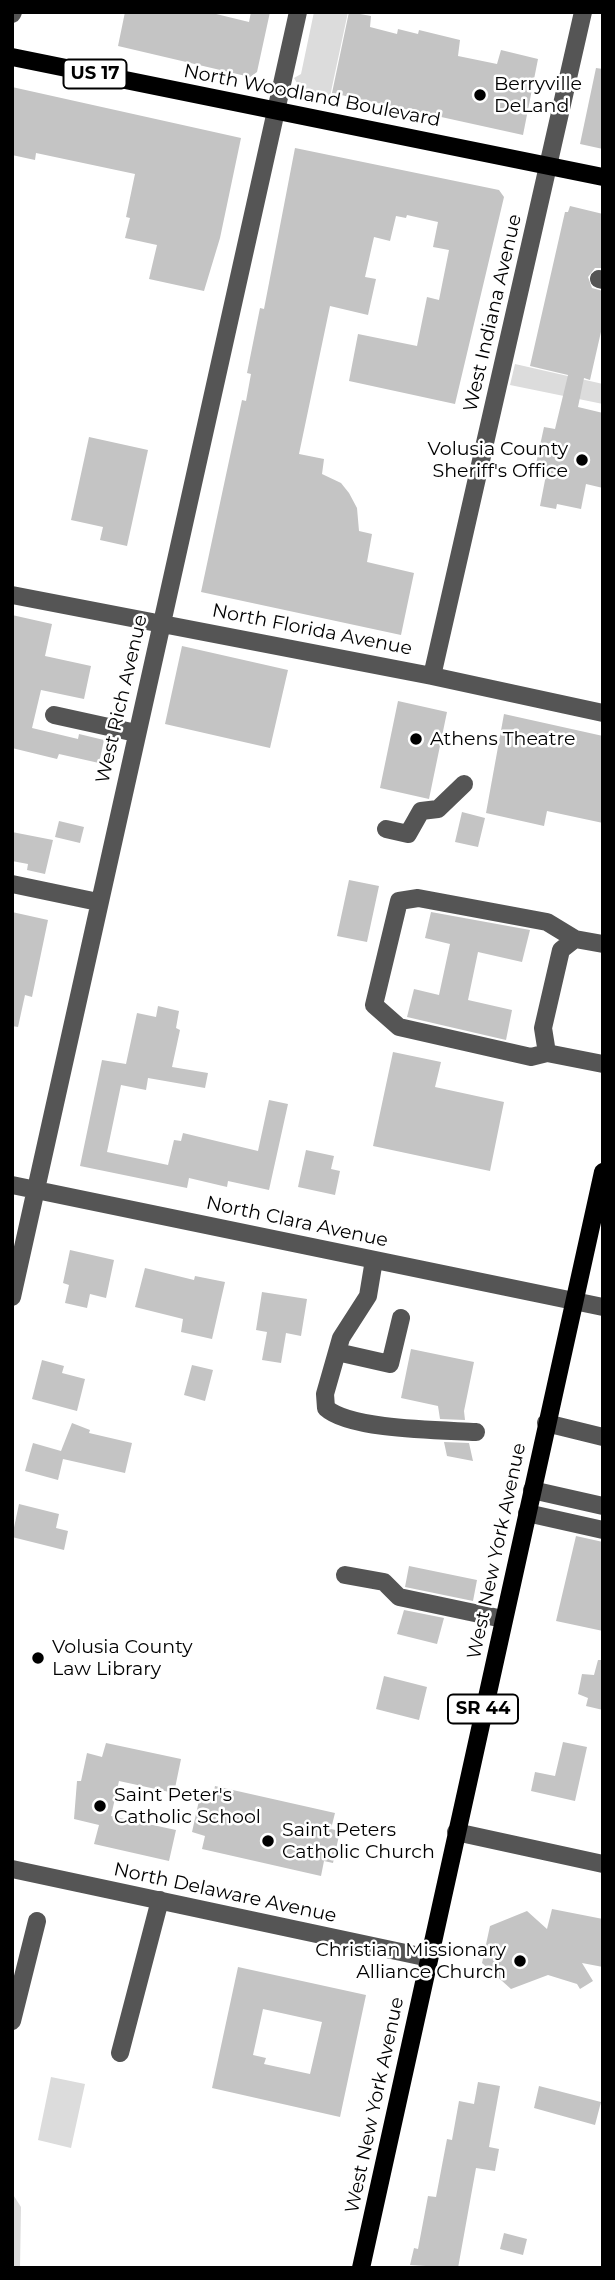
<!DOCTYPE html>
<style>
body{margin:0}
#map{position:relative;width:615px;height:2280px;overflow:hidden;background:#fff;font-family:Montserrat,sans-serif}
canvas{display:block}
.frame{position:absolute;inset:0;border:14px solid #000;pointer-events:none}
</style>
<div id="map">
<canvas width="615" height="2280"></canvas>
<div class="frame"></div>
</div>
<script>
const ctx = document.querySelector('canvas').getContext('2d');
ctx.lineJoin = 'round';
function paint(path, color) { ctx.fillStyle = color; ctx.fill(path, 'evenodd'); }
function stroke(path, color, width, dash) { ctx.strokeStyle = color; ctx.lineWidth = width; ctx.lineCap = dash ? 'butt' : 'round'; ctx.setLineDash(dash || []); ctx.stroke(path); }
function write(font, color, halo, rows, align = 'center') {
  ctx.font = font + ' Montserrat,sans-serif'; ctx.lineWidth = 5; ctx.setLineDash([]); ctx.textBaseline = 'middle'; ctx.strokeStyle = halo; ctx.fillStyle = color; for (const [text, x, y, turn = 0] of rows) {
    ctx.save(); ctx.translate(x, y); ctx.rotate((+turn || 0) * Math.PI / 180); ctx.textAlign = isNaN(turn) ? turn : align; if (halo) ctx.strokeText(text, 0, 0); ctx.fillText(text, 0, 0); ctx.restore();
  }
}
paint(new Path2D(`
 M 314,12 L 348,12 L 329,101 L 301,90 L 294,78 L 301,74 Z
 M 515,364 L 603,384 L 603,404 L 510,385 Z
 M 51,2077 L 85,2084 L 71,2148 L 38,2140 Z
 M 12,2193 L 21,2207 L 20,2268 L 12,2268 Z`), '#dcdcdc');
paint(new Path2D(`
 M 125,12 L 208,12 L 249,22 L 251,12 L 270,12 L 257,72 L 250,77 L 118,46 Z
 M 349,12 L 371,16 L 370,27 L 397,34 L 398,29 L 418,34 L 419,30 L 460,40 L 458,56 L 497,64 L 501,50 L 538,59 L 523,135 L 332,93 Z
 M 596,68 L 603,69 L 603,149 L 580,144 Z
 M 12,87 L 241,138 L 220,238 L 204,291 L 149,279 L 157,245 L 125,238 L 130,218 L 126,217 L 135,174 L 36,153 L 35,160 L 12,155 Z
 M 295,148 L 499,190 L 504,197 L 455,404 L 349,381 L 358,334 L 417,346 L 427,297 L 439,300 L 449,250 L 433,247 L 438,222 L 407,215 L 406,218 L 396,216 L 390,241 L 374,237 L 365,277 L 376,279 L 368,315 L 330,306 L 299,454 L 324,459 L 322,474 L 341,483 L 349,493 L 357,508 L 359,531 L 372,534 L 367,562 L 414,573 L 401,635 L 201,592 L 242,400 L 246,401 L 251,374 L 247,373 L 260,308 L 264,309 Z
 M 570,206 L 603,214 L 603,268 L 595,268 L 588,277 L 592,288 L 603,291 L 603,323 L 590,380 L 584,378 L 578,407 L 603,413 L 603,488 L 586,484 L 581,509 L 557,504 L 556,509 L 540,506 L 546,475 L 534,473 L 544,427 L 555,429 L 568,375 L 530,366 L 565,212 L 568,212 Z
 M 89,437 L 148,450 L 127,546 L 100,540 L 103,527 L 71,520 Z
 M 12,615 L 52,624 L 45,656 L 91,666 L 84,699 L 41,690 L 32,728 L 78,739 L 79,734 L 104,740 L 99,763 L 59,754 L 57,759 L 12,748 Z
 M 182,646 L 288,670 L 270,748 L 165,724 Z
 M 398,701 L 447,712 L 429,799 L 380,788 Z
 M 504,714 L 603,736 L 603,823 L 547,811 L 544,826 L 486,813 Z
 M 462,812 L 485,818 L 478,847 L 455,842 Z
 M 59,821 L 84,827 L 80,843 L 55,837 Z
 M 12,832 L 53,840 L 45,874 L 27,870 L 28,864 L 12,861 Z
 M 349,880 L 379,886 L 367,942 L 337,936 Z
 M 12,912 L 48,920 L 32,997 L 25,995 L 18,1027 L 12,1026 Z
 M 431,912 L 530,930 L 522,962 L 478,952 L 468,1000 L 512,1010 L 506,1040 L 407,1017 L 414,989 L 439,995 L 450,944 L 425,938 Z
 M 158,1006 L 179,1011 L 176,1028 L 180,1030 L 172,1067 L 208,1073 L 205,1088 L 148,1078 L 146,1090 L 121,1085 L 107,1152 L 168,1165 L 174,1140 L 181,1141 L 183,1133 L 258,1151 L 269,1100 L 288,1104 L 269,1190 L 228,1181 L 227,1187 L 189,1178 L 187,1188 L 80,1166 L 102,1060 L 126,1064 L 137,1013 L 156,1017 Z
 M 393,1052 L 441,1062 L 435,1087 L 504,1102 L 490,1171 L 373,1146 Z
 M 306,1150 L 334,1156 L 331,1169 L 340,1171 L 335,1195 L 298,1187 Z
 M 70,1250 L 114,1260 L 106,1298 L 90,1294 L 87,1308 L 65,1303 L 69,1285 L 63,1283 Z
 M 145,1268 L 194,1280 L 195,1276 L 225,1282 L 212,1339 L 181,1332 L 183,1319 L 135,1307 Z
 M 262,1292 L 307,1299 L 301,1336 L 286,1333 L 281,1363 L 262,1360 L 267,1332 L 256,1330 Z
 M 411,1349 L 474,1362 L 464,1411 L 465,1420 L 440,1419 L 438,1406 L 401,1398 Z
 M 42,1360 L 64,1366 L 62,1373 L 85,1379 L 77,1411 L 32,1399 Z
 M 192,1365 L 213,1370 L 205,1401 L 184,1395 Z
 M 72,1423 L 90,1430 L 89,1433 L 132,1443 L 125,1473 L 63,1459 L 58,1480 L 25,1471 L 33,1443 L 61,1451 Z
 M 444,1442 L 469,1443 L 473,1461 L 447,1456 Z
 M 19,1504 L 59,1514 L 56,1528 L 68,1531 L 64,1550 L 12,1537 Z
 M 576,1536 L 603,1542 L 603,1631 L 556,1621 Z
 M 409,1566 L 477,1580 L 473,1601 L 405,1587 Z
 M 404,1610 L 444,1618 L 437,1644 L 397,1634 Z
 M 598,1660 L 603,1660 L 603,1710 L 586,1706 L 588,1698 L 578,1694 L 582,1674 L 594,1675 Z
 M 384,1676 L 427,1687 L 419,1720 L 376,1709 Z
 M 563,1742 L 587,1747 L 575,1801 L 531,1791 L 535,1772 L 555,1776 Z
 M 106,1743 L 181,1759 L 174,1793 L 119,1781 L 111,1816 L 176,1830 L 169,1861 L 94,1844 L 99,1825 L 74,1819 L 77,1781 L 81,1781 L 87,1753 L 102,1757 Z
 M 215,1786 L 335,1813 L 331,1829 L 340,1831 L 333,1863 L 324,1861 L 321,1876 L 202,1849 L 205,1836 L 192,1832 L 200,1796 L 212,1799 Z
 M 552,1909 L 603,1919 L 603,1967 L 582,1963 L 593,1981 L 580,1989 L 577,1984 L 548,1975 L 511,1989 L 482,1963 L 490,1926 L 527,1911 L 547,1929 Z
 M 238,1967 L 366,1995 L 340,2117 L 212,2088 ZM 263,2009 L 322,2022 L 310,2074 L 264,2064 L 266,2058 L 253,2055 Z
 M 478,2082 L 500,2086 L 489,2147 L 499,2149 L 495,2171 L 476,2168 L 458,2268 L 410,2265 L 414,2248 L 418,2249 L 428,2196 L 436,2197 L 447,2139 L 452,2140 L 459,2101 L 474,2104 Z
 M 539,2086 L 601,2102 L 595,2125 L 534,2108 Z
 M 504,2233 L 527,2239 L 523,2255 L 500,2249 Z`), '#c4c4c4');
stroke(new Path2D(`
 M 12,14 L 13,12
 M 599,279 L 603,280
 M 12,595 L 432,676 L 603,713
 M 432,676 L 583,12
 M 54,715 L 136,733
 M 386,829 L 408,834 L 421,811 L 438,809 L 464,784
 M 12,884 L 98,902
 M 603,944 L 575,939 L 561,950 L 543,1028 L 547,1053 L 603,1064
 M 547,1053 L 531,1057 L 399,1027 L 374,1005 L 399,901 L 418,898 L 547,922 L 575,939
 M 12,1185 L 603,1307
 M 374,1260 L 368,1296 L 341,1338 L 325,1394 L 326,1408 C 350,1430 441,1430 476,1432
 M 12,1297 L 298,12
 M 337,1352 L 390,1364 L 401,1318
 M 546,1423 L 603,1437
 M 532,1490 L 603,1506
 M 527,1513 L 603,1530
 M 345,1575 L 384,1582 L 399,1597 L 503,1619
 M 456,1832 L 603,1864
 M 12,1869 L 429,1958
 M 12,2021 L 37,1921
 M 120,2053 L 160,1900`), '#555', 18);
stroke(new Path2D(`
 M 12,57 L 603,177
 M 361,2268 L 603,1172`), '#000', 18);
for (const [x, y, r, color] of [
 [480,95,7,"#000"],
 [582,460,7,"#000"],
 [416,739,7,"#000"],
 [38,1658,7,"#000"],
 [100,1806,7,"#000"],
 [268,1841,7,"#000"],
 [520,1961,7,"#000"]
]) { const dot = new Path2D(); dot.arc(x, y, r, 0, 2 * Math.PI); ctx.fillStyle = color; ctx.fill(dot); stroke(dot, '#fff', 2.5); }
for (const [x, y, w] of [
 [95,74,63],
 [483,1709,70]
]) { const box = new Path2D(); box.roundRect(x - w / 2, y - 14.5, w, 29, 5); ctx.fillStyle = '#fff'; ctx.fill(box); stroke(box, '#000', 2); }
write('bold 18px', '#000', null, [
 ["US 17",95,74],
 ["SR 44",483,1709]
]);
write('19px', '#000', '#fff', [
 ["Berryville",494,84],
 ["DeLand",494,106],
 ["Volusia County",568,449,"right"],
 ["Sheriff's Office",568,471,"right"],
 ["Athens Theatre",430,739],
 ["Volusia County",52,1647],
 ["Law Library",52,1669],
 ["Saint Peter's",114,1795],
 ["Catholic School",114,1817],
 ["Saint Peters",282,1830],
 ["Catholic Church",282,1852],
 ["Christian Missionary",506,1950,"right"],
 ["Alliance Church",506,1972,"right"]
], 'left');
write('19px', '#000', '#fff', [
 ["North Woodland Boulevard",312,96,11],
 ["West Indiana Avenue",493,313,-77],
 ["North Florida Avenue",312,630,11],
 ["West Rich Avenue",122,699,-77],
 ["North Clara Avenue",297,1222,12],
 ["West New York Avenue",497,1551,-78],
 ["North Delaware Avenue",225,1893,12],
 ["West New York Avenue",375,2105,-78]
]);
</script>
